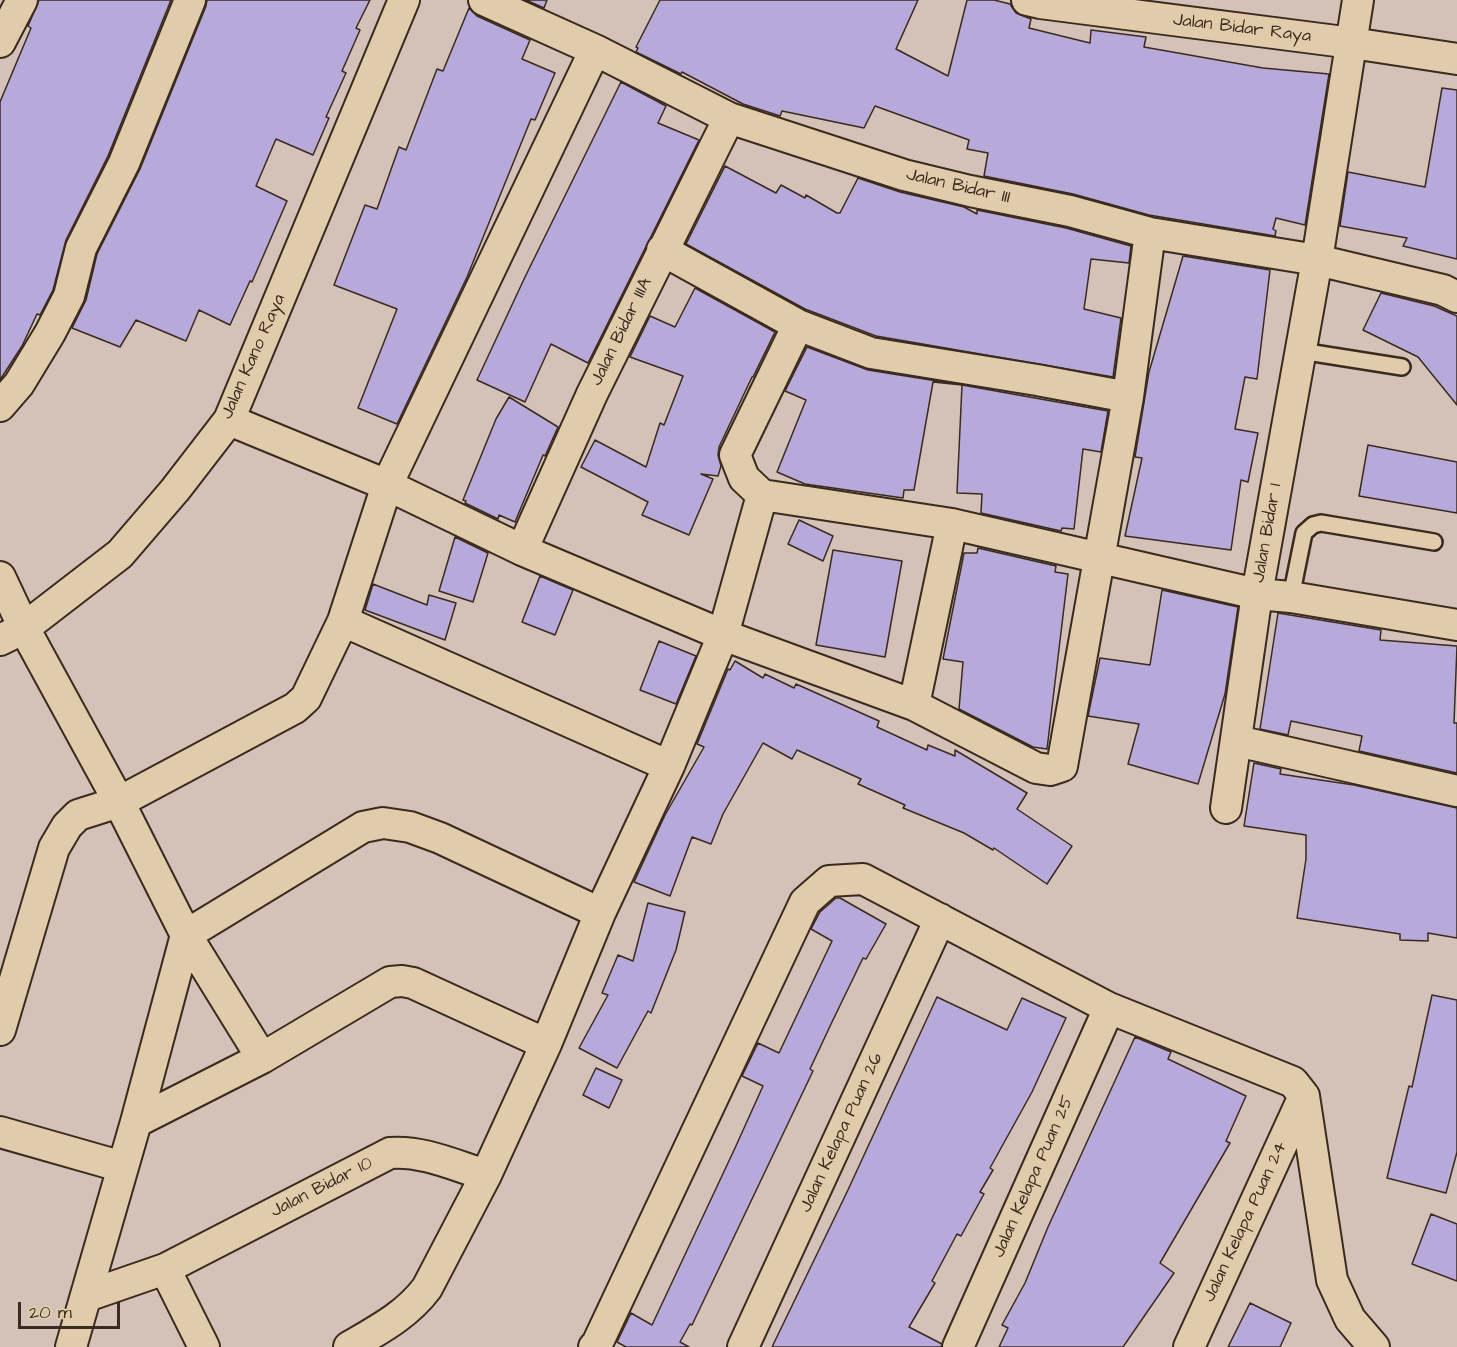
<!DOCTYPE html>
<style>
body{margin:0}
#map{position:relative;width:1457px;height:1347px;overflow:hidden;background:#d4c1b8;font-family:"Architects Daughter",sans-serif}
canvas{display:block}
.scale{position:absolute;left:18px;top:1302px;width:102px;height:27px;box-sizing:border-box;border:3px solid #3b2a1e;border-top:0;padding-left:8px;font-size:18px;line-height:21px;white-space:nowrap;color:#3b2a1e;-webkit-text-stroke:4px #e0cbaa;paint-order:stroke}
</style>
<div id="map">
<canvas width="1457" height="1347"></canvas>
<div class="scale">20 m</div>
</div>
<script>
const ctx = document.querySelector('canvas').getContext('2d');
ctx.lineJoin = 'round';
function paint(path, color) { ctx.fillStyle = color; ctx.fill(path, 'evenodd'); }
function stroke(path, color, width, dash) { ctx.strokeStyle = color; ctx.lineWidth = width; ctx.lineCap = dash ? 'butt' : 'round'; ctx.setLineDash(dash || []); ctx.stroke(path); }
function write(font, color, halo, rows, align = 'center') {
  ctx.font = font + ' "Architects Daughter",sans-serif'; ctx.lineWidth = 4.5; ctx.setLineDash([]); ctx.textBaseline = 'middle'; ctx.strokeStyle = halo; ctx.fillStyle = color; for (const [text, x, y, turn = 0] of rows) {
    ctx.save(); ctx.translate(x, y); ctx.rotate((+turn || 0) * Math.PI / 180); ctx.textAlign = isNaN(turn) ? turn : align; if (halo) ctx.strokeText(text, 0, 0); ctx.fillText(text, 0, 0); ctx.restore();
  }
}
const building = new Path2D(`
 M 39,0 L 171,0 L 108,156 L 66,240 L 53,290 L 40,315 L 37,314 L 22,346 L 0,380 L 0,102 L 31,28 L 28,26 Z
 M 207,0 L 370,0 L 356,28 L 360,30 L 342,71 L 346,73 L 326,117 L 329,118 L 313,155 L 276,139 L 256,186 L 287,201 L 252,282 L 250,281 L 230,325 L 199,310 L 186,341 L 136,320 L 120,347 L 72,328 L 86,300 L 97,254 L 140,169 L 206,6 Z
 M 526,0 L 547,0 L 544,8 Z
 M 660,0 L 918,0 L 896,49 L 948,76 L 967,0 L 994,0 L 1010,4 L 1016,13 L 1031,19 L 1029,28 L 1090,43 L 1091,30 L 1146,37 L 1144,47 L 1263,68 L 1329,74 L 1305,225 L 1276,218 L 1273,229 L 1276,231 L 1275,236 L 1149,215 L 1073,194 L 984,176 L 988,153 L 967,149 L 969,140 L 875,106 L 864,128 L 782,111 L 780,116 L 743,104 L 682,72 L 681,74 L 636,52 L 638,48 L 636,47 Z
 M 469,8 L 477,16 L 530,40 L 522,59 L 555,73 L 535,120 L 531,119 L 467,277 L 397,424 L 358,408 L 397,309 L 334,285 L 365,205 L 377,209 L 399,147 L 406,150 L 437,69 L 443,71 Z
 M 621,82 L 666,106 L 658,123 L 699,140 L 588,363 L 551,344 L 525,402 L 477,380 L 525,277 Z
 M 1442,88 L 1457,90 L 1457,259 L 1403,246 L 1407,238 L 1340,226 L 1348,172 L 1425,187 Z
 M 725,166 L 776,193 L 781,185 L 805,198 L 806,195 L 837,213 L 840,213 L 858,178 L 900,192 L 964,207 L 977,214 L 977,210 L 1066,228 L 1131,246 L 1129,263 L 1091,259 L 1084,309 L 1121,318 L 1113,377 L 876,336 L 805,309 L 686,244 Z
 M 1183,256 L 1270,270 L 1257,379 L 1245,377 L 1235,429 L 1258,433 L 1248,482 L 1241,480 L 1231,550 L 1125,536 L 1142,458 L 1135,457 L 1149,372 Z
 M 695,288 L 775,332 L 753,377 L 752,377 L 719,447 L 718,455 L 721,466 L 718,476 L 701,474 L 713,479 L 689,535 L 642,515 L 648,502 L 581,467 L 595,440 L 646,467 L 660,423 L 664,425 L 683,376 L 630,357 L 650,316 L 675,327 Z
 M 1381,293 L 1434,306 L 1457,316 L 1457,405 L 1418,357 L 1363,330 Z
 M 807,347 L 868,370 L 962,385 L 933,382 L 914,490 L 904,490 L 903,498 L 805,484 L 777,472 L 806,400 L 785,391 Z
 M 962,385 L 1108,411 L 1101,452 L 1083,449 L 1074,529 L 1062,528 L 1061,531 L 981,513 L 982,494 L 957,493 Z
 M 509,397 L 558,427 L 545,456 L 543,455 L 515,522 L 499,515 L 498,519 L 465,503 L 466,501 L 463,500 L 496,419 Z
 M 1368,445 L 1457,462 L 1457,513 L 1359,496 Z
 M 799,520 L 833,536 L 823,561 L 788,544 Z
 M 455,537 L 488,553 L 473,602 L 439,591 Z
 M 978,548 L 1056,566 L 1055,572 L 1068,574 L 1047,749 L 1033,747 L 959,709 L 963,662 L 943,659 L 964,553 L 977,553 Z
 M 833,550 L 902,561 L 885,657 L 816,645 Z
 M 540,576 L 573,590 L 555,635 L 522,622 Z
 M 373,584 L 427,605 L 429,595 L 456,603 L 445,640 L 365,610 Z
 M 1162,590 L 1238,607 L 1225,694 L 1198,784 L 1128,764 L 1139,724 L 1088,716 L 1100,658 L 1150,665 Z
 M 1278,613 L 1381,630 L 1380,640 L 1457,646 L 1454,723 L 1457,723 L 1457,773 L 1359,751 L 1362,736 L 1291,721 L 1288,735 L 1260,729 Z
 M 659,641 L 696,656 L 676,704 L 640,690 Z
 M 735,661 L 763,678 L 765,674 L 794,688 L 796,684 L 879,721 L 877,727 L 927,750 L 928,745 L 955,756 L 955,750 L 1027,793 L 1017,809 L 1072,846 L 1047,884 L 994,848 L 993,850 L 964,833 L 903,808 L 905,805 L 858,784 L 861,779 L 797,750 L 792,759 L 763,743 L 723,814 L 711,844 L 692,837 L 670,896 L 634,882 L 665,815 L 704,747 L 697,744 L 728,669 L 730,670 Z
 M 1254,763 L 1281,769 L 1280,774 L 1354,785 L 1457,808 L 1457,938 L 1428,933 L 1428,941 L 1400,940 L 1400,934 L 1297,918 L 1306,859 L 1306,835 L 1244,826 Z
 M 836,898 L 840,898 L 886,924 L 866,959 L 863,958 L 832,1022 L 810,1069 L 813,1071 L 692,1325 L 690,1324 L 680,1342 L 689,1347 L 626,1347 L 617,1342 L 631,1313 L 652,1325 L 735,1148 L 763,1086 L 742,1076 L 758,1043 L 779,1053 L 832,941 L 811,929 L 820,912 Z
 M 648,903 L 685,912 L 676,950 L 651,1013 L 648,1011 L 617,1068 L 579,1048 L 608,995 L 602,993 L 618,955 L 633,961 Z
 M 1432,995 L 1457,1000 L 1457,1152 L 1446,1193 L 1387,1178 L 1409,1086 L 1412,1087 Z
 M 937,997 L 1007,1030 L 1022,998 L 1066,1018 L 1032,1092 L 990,1168 L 993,1170 L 980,1192 L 984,1194 L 961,1236 L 957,1234 L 932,1281 L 935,1283 L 909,1327 L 942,1344 L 941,1347 L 772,1347 L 847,1192 Z
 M 1135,1037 L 1171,1052 L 1168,1059 L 1246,1096 L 1226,1141 L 1230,1143 L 1160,1263 L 1174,1273 L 1123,1347 L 999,1347 L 1008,1328 L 1002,1325 L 1025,1283 L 1048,1227 Z
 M 596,1068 L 622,1080 L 609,1108 L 583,1095 Z
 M 1431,1214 L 1457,1224 L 1457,1281 L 1412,1264 Z
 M 1250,1303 L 1291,1323 L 1280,1347 L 1228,1347 Z`);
paint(building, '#b7a9d9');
stroke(building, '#3b2a1e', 1.5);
const service = new Path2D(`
 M 1301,351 L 1402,367
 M 1291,597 L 1304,533 L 1313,525 L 1321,523 L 1434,542`);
const minor = new Path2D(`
 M 484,0 L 595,50 L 729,118 L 904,175 L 970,191 L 1070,211 L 1150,233 L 1317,260 L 1443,290 L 1457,297
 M 1027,0 L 1040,3 L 1352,43 L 1457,59
 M 0,42 L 22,0
 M 662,250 L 798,325 L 871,353 L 1037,380 L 1128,397
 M 798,325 L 735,455 L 744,478 L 762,495 L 952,524 L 1257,594 L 1291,597 L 1457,625
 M 0,406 L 19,384 L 50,333 L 69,296 L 81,248 L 124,163 L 190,0
 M 229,420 L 387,485 L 522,550 L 723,635 L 914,705 L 1036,768 L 1050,770 L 1062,766 L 1128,397 L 1150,233
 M 522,550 L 592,394 L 729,118
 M 0,577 L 24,628 L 119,802 L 186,935 L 262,1058
 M 343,621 L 669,766
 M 0,640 L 24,628 L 120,554 L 175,490 L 229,420 L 404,0
 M 914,705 L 952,524
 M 1237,741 L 1457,791
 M 1226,808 L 1257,594 L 1317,260 L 1358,0
 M 0,1030 L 54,848 L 67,826 L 78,815 L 119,802 L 295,708 L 306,698 L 343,621 L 387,485 L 595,50
 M 136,1122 L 262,1058 L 390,982 L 402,981 L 413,983 L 546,1044
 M 0,1132 L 123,1167
 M 165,1269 L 390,1153 C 422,1150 456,1166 486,1175
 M 87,1296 L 165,1269 L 204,1347
 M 71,1347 L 136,1122 L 186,935 L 363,827 L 383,823 L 410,827 L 440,838 L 600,913
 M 349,1347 C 378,1330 407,1315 427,1288 L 486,1175 L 546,1044 L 600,913 L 669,766 L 723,635 L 762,495
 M 594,1347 L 597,1344 L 805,902 L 829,881 L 863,879 L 1109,1008 L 1293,1082 L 1304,1096 L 1332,1280 L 1350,1319 L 1374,1347
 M 743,1347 L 940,919
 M 958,1347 L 1109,1008
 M 1189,1347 L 1304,1096`);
stroke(service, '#3b2a1e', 20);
stroke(minor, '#3b2a1e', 34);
stroke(service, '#e0cbaa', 15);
stroke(minor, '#e0cbaa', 30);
write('18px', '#3b2a1e', '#e0cbaa', [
 ["Jalan Bidar Raya",1242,29,7],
 ["Jalan Bidar III",958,187,13],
 ["Jalan Bidar IIIA",622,332,-64],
 ["Jalan Kano Raya",254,357,-66],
 ["Jalan Bidar I",1268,533,-80],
 ["Jalan Kelapa Puan 26",842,1133,-65],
 ["Jalan Kelapa Puan 25",1034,1177,-66],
 ["Jalan Bidar 10",322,1188,-27],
 ["Jalan Kelapa Puan 24",1246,1222,-65]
]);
</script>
